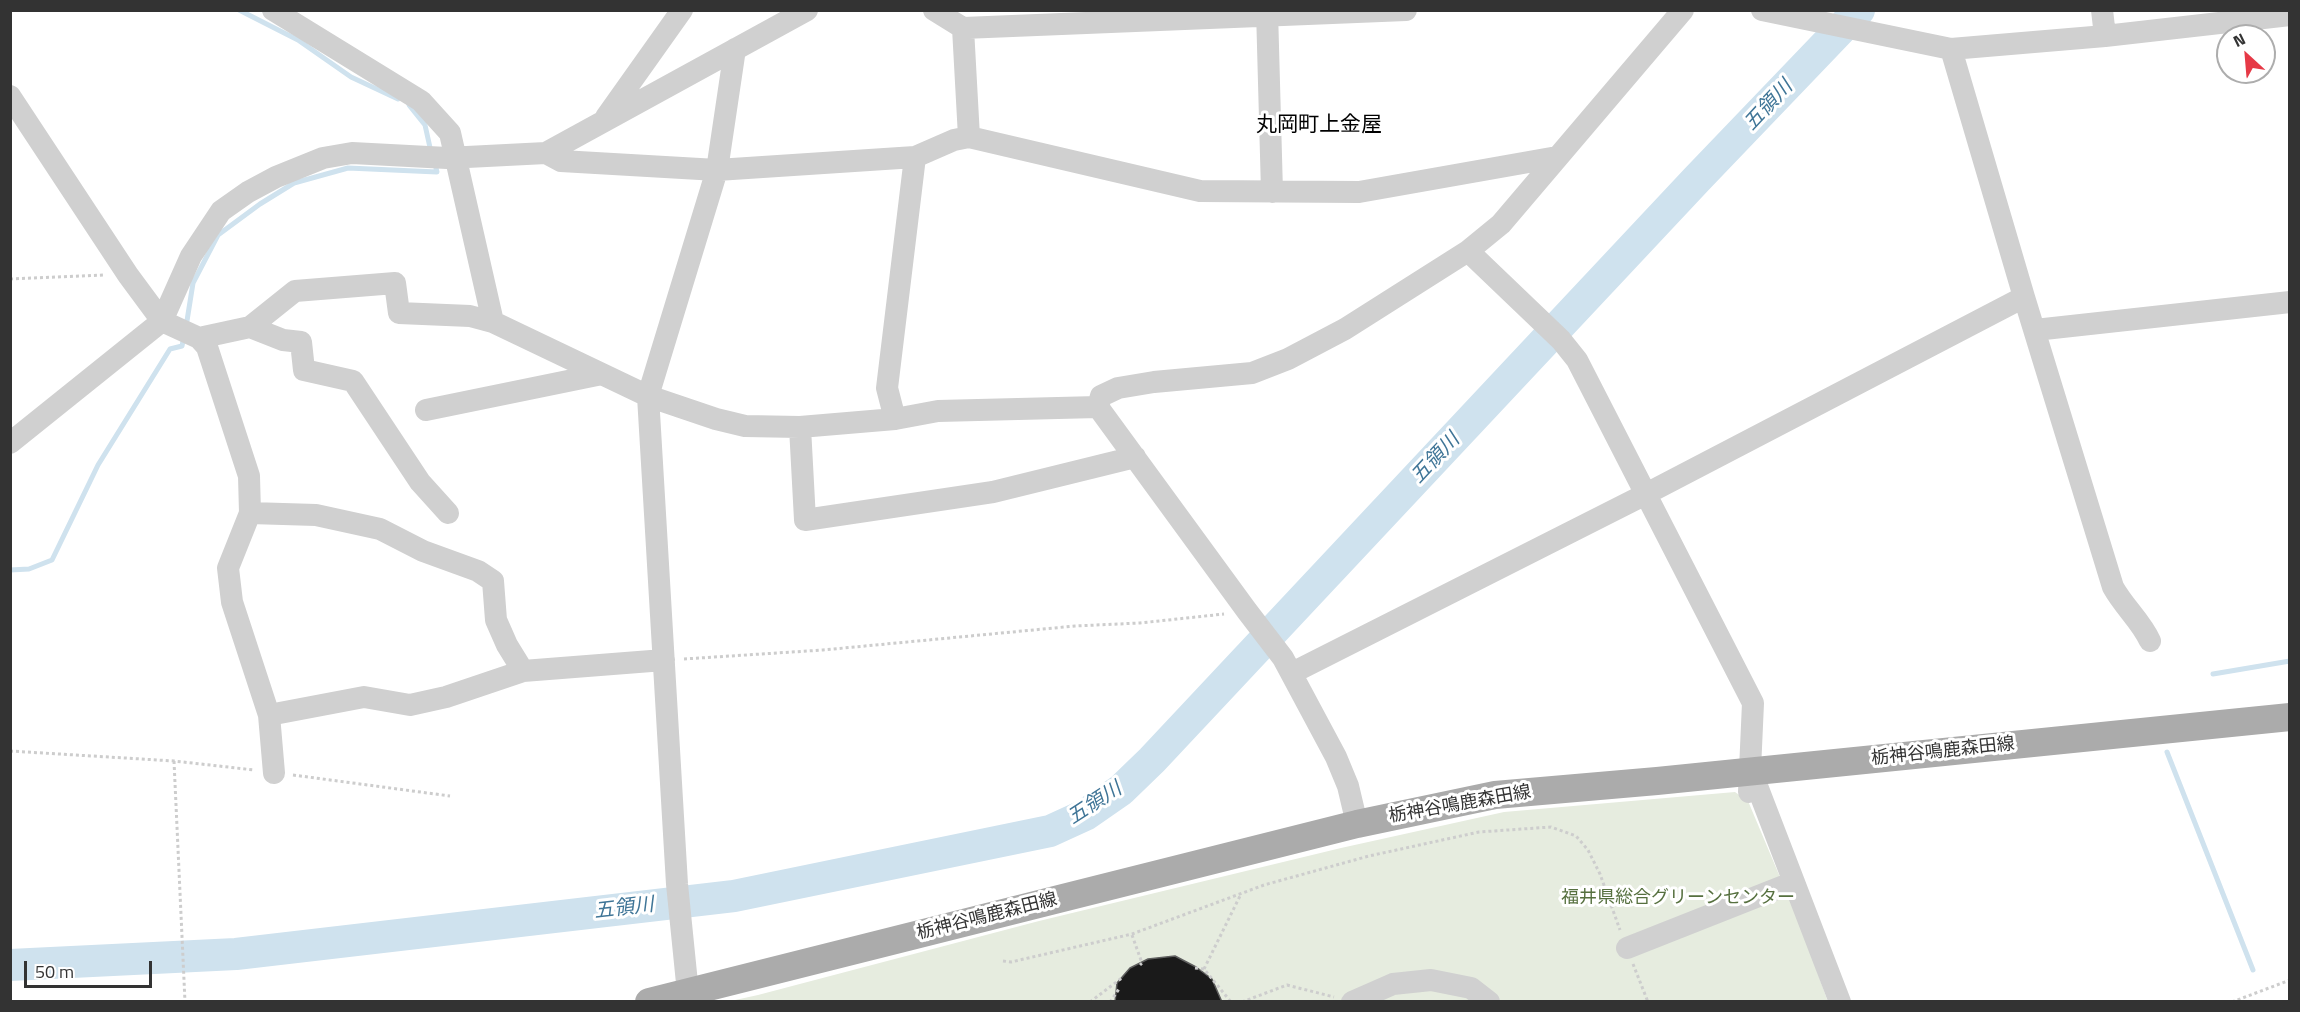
<!DOCTYPE html>
<meta charset="utf-8">
<style>
body{margin:0}
#map{position:relative;width:2300px;height:1012px;overflow:hidden;background:#fff;font-family:"Titillium Web",sans-serif}
canvas{display:block}
.frame{position:absolute;inset:0;border:12px solid #333;pointer-events:none}
.north{position:absolute;left:2216px;top:24px;width:60px;height:60px;box-sizing:border-box;background:#fff;border:2px solid #adadad;border-radius:50%;rotate:334deg;font-size:16px;font-weight:700;line-height:24px;text-align:center;color:#333}
.north::after{content:'';display:block;margin:auto;width:21px;height:27px;background:#e63946;clip-path:polygon(50% 0,100% 100%,50% 72%,0 100%)}
.scale{position:absolute;left:24px;top:961px;width:128px;height:27px;box-sizing:border-box;border:3px solid #333;border-top:0;padding-left:8px;font-size:18px;line-height:21px;white-space:nowrap;color:#333;-webkit-text-stroke:4px #fff;paint-order:stroke}
</style>
<div id="map">
<canvas width="2300" height="1012"></canvas>
<div class="frame"></div>
<div class="north">N</div>
<div class="scale">50 m</div>
</div>
<script>
const ctx = document.querySelector('canvas').getContext('2d');
ctx.lineJoin = 'round';
function paint(path, color) { ctx.fillStyle = color; ctx.fill(path, 'evenodd'); }
function stroke(path, color, width, dash) { ctx.strokeStyle = color; ctx.lineWidth = width; ctx.lineCap = dash ? 'butt' : 'round'; ctx.setLineDash(dash || []); ctx.stroke(path); }
function write(font, color, halo, rows, align = 'center') {
  ctx.font = font + ' "Titillium Web","Noto Sans JP",sans-serif'; ctx.lineWidth = 6; ctx.setLineDash([]); ctx.textBaseline = 'middle'; ctx.strokeStyle = halo; ctx.fillStyle = color; for (const [text, x, y, turn = 0] of rows) {
    ctx.save(); ctx.translate(x, y); ctx.rotate((+turn || 0) * Math.PI / 180); ctx.textAlign = isNaN(turn) ? turn : align; if (halo) ctx.strokeText(text, 0, 0); ctx.fillText(text, 0, 0); ctx.restore();
  }
}
paint(new Path2D(`
 M 1735,792 L 1748,801 L 1801,927 L 1828,1002 L 726,1002 L 758,995 L 1039,921 L 1341,848 L 1504,812 Z`), '#e6ecdf');
stroke(new Path2D(`
 M 239,10 L 298,40 L 351,77 L 398,99
 M 409,105 L 425,125 L 431,152
 M 186,327 L 193,283 L 218,235 L 260,204 L 294,183 L 348,168 L 437,172 L 435,164
 M 10,570 L 29,569 L 52,560 L 98,465 L 170,349 L 182,346 L 184,336
 M 2213,674 L 2290,661
 M 2167,752 L 2253,970`), '#cfe2ee', 5);
stroke(new Path2D(`
 M 10,965 L 236,954 L 734,896 L 1050,831 L 1085,815 L 1121,790 L 1152,760 L 1696,180 L 1859,10`), '#cfe2ee', 32);
const building = new Path2D(`
 M 1175,956 L 1196,967 L 1212,979 L 1222,1002 L 1115,1002 L 1117,983 L 1130,968 L 1148,959 Z`);
paint(building, '#1a1a1a');
stroke(building, '#5f5f5f', 1.5);
stroke(new Path2D(`
 M 10,279 L 105,275
 M 684,659 L 823,650 L 1075,626 L 1140,623 L 1224,614
 M 10,751 L 174,761 L 254,770
 M 174,761 L 185,1002
 M 293,775 L 450,796
 M 1132,935 L 1142,963 L 1140,965
 M 1003,961 L 1011,962 L 1132,934 L 1264,885 L 1369,856 L 1479,832 L 1551,827 L 1576,836 L 1588,850 L 1600,874 L 1620,930
 M 1633,964 L 1648,1002
 M 1195,968 L 1204,969 L 1231,1002
 M 1204,969 L 1240,896
 M 1090,1002 L 1123,977
 M 1110,1002 L 1119,989
 M 1242,1002 L 1287,985 L 1334,997
 M 2232,1002 L 2290,980`), '#cdcdcd', 3, [3, 3]);
stroke(new Path2D(`
 M 273,10 L 421,101 L 450,133 L 493,322 L 648,396 L 716,419 L 745,426 L 800,427 L 895,419 L 938,411 L 1098,407 L 1101,396 L 1118,388 L 1154,382 L 1252,373 L 1288,359 L 1345,329 L 1468,251 L 1501,224 L 1683,10
 M 934,10 L 963,28 L 1406,10
 M 1267,10 L 1272,192
 M 1762,10 L 1951,49 L 2105,36 L 2290,15
 M 2102,10 L 2105,36
 M 963,28 L 969,137
 M 1951,49 L 2024,297 L 2113,587 C 2124,607 2141,621 2150,641
 M 10,96 L 128,275 L 162,321 L 199,338 L 207,347 L 249,476 L 250,513 L 228,568 L 232,602 L 269,715 L 274,773
 M 606,117 L 682,10
 M 546,153 L 561,161 L 717,170 L 915,157 L 954,140 L 969,137 L 1200,191 L 1359,192 L 1557,157
 M 1468,251 L 1561,340 L 1577,360 L 1753,703 L 1749,792
 M 250,327 L 295,291 L 395,283 L 399,313 L 470,316 L 496,323
 M 2035,330 L 2290,302
 M 199,338 L 250,327 L 283,340 L 301,342 L 304,370 L 353,381 L 420,482 L 448,513
 M 1098,407 L 1247,611 L 1283,658 L 1336,757 L 1348,786 L 1357,824
 M 426,410 L 602,374
 M 895,419 L 887,388 L 915,157
 M 800,427 L 805,520 L 993,492 L 1135,457
 M 10,443 L 162,321 L 191,256 L 221,211 L 248,192 L 276,177 L 323,158 L 352,153 L 447,158 L 546,153 L 807,10
 M 250,513 L 316,515 L 380,529 L 423,551 L 478,571 L 493,581 L 496,620 L 507,645 L 523,671 L 664,660
 M 1292,673 L 1646,494 L 2024,297
 M 269,715 L 364,697 L 410,705 L 446,697 L 523,671
 M 1752,773 L 1840,1002
 M 1627,948 L 1794,882
 M 688,993 L 677,884 L 648,396 L 717,170 L 735,49
 M 1352,1002 L 1393,984 L 1431,980 L 1471,988 L 1489,1002`), '#d0d0d0', 22);
stroke(new Path2D(`
 M 649,1002 L 1357,824 L 1495,795 L 1657,781 L 2290,717`), '#ababab', 28);
write('18px', '#333', '#fff', [
 ["栃神谷鳴鹿森田線",1943,752,-6],
 ["栃神谷鳴鹿森田線",1460,805,-10],
 ["栃神谷鳴鹿森田線",987,917,-14]
]);
write('18px', '#56703f', '#fff', [
 ["福井県総合グリーンセンター",1678,899]
]);
write('italic 20px', '#3f7597', '#fff', [
 ["五領川",1769,106,-47],
 ["五領川",1436,459,-47],
 ["五領川",1095,804,-33],
 ["五領川",624,909,-7]
]);
write('21px', '#000', '#fff', [
 ["丸岡町上金屋",1319,126]
]);
</script>
